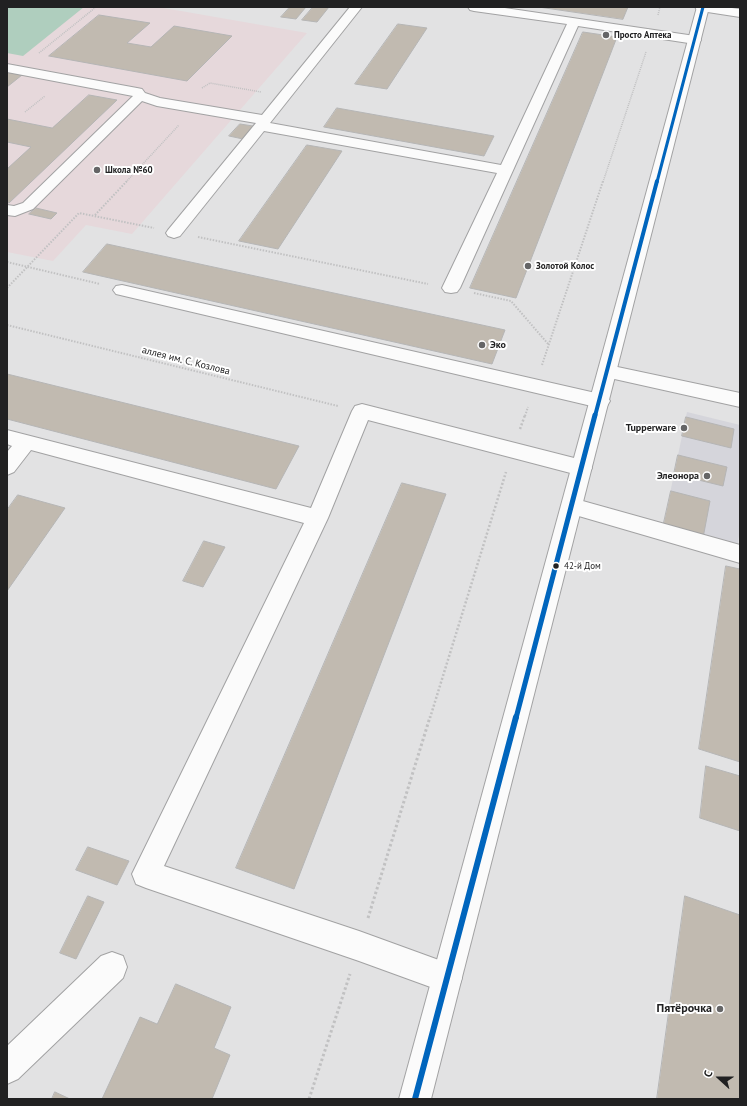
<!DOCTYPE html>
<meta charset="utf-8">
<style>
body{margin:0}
#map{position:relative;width:747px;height:1106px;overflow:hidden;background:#e2e2e3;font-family:"PT Sans",sans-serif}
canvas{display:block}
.frame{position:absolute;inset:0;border:8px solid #212122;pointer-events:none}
.north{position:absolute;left:699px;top:1058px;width:40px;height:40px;-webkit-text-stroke:3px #fff;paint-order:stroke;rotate:291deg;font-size:11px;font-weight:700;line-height:16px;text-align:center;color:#212122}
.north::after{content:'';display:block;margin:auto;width:14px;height:18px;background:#212122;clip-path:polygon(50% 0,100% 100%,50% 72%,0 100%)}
</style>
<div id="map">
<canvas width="747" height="1106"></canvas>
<div class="frame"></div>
<div class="north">С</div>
</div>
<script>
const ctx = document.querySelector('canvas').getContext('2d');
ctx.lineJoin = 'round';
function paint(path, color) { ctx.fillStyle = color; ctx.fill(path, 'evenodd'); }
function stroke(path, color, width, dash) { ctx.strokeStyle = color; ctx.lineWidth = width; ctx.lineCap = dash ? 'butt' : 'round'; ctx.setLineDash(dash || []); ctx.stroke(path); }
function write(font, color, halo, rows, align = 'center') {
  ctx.font = font + ' "PT Sans",sans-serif'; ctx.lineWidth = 4; ctx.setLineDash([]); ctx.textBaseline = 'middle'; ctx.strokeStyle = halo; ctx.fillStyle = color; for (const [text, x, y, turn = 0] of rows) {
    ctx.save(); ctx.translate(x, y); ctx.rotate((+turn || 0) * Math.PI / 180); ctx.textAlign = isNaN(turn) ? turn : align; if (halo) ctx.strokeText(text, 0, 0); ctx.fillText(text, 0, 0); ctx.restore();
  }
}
paint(new Path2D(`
 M 687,412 L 740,425 L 740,529 L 737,548 L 663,527 Z`), '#d5d5db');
paint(new Path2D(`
 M 7,7 L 158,7 L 307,33 L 132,234 L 86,225 L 53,261 L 7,252 Z`), '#e6d8db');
paint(new Path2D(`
 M 7,7 L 84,7 L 23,56 L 7,53 Z`), '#afcebe');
const building = new Path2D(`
 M 290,7 L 306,7 L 296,19 L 281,17 Z
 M 313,7 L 329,7 L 317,22 L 302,20 Z
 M 539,7 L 628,7 L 623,19 Z
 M 99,15 L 150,23 L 127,43 L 151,47 L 174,26 L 232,36 L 187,81 L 49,56 Z
 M 398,24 L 427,28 L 387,89 L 355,84 Z
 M 583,32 L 617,37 L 516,298 L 470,288 Z
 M 7,72 L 22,75 L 7,87 Z
 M 89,95 L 117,100 L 9,203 L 7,202 L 7,169 L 31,147 L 7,142 L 7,119 L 52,128 Z
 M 337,108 L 494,136 L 484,156 L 324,127 Z
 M 240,124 L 253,126 L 243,139 L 229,136 Z
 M 307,145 L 342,151 L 278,249 L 239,241 Z
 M 36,208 L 57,213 L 51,219 L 29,214 Z
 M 107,244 L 505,330 L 492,364 L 83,272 Z
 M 7,374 L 299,446 L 276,489 L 7,419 Z
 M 686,417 L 734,429 L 731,448 L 682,436 Z
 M 678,455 L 727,467 L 723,486 L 674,474 Z
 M 402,483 L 446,494 L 294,889 L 236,868 Z
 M 671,491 L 710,501 L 703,538 L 663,527 Z
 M 18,495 L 65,508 L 7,591 L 7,510 Z
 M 204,541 L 225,547 L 203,587 L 183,581 Z
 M 726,566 L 740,569 L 740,762 L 699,749 Z
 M 706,766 L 740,776 L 740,831 L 700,818 Z
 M 88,847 L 129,861 L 117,885 L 76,870 Z
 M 88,896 L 104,902 L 76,959 L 60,953 Z
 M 685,896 L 740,915 L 740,1099 L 657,1099 Z
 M 176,984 L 231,1007 L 214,1048 L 230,1055 L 212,1099 L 102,1099 L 140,1017 L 157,1024 Z
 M 55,1092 L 70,1099 L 52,1099 Z`);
paint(building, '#c1bab0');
stroke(building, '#b5b5b5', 1);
const minor = new Path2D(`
 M 350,7 L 362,7 L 270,123 L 501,165 L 567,24 L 474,11 L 470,10 L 468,7 L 498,7 L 695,36 L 699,37 L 701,40 L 699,43 L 695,44 L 578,26 L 460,288 L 457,292 L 451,293 L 445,292 L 442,288 L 497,173 L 264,131 L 180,236 L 174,238 L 168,236 L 166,233 L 168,230 L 256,123 L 157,106 L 142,101 L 33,209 L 15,216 L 7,215 L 7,205 L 14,206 L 23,203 L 133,96 L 7,72 L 7,64 L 137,88 L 142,89 L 145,93 L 160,98 L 262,115 Z
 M 695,7 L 724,7 L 740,9 L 740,17 L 701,11 L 697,10 Z
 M 122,285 L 600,394 L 607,396 L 610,401 L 607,406 L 600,408 L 116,294 L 113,290 L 116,286 Z
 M 608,365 L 740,393 L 740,407 L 601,376 L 599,371 L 601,366 Z
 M 362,404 L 582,460 L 589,463 L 592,468 L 589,473 L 582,476 L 368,420 L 328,518 L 164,866 L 359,931 L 458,967 L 462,978 L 458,989 L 447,993 L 359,961 L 146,888 L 136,884 L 132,874 L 304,523 L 31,450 L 14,472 L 7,475 L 7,452 L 12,446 L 7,444 L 7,430 L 311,508 L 352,411 L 355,406 Z
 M 572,498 L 740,545 L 740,563 L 565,512 L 561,506 L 565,500 Z
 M 112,952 L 123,956 L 127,967 L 123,978 L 18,1079 L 7,1084 L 7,1046 L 101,956 Z`);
const major = new Path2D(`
 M 697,7 L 709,7 L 431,1099 L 399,1099 Z`);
stroke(minor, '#a2a2a3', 2);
stroke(major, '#a2a2a3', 2);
stroke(new Path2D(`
 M 658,15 L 660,7
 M 39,53 L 96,7
 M 202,88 L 210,83 L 261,92
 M 25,112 L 45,96
 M 126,182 L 179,125
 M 603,182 L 646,52`), '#c1c1c2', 1.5, [1, 1]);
stroke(new Path2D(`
 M 95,215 L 127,181
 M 198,237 L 428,284
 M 7,262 L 100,284
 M 7,288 L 79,213 L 154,228
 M 474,293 L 511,301 L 549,345
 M 7,325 L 338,406
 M 542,365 L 603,181
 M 525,416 L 528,407`), '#c1c1c2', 2, [1.5, 1.5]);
stroke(new Path2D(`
 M 520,429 L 525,415
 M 430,718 L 506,472`), '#c1c1c2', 2.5, [2, 2]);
stroke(new Path2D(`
 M 368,918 L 430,717
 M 309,1099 L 350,974`), '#c1c1c2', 3, [2.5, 2.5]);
paint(minor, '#fbfbfb');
paint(major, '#fbfbfb');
stroke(new Path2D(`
 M 657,182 L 703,7`), '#0065bd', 3);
stroke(new Path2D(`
 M 595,416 L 657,181`), '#0065bd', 4);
stroke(new Path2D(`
 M 516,718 L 595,415`), '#0065bd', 5);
stroke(new Path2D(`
 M 415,1099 L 516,717`), '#0065bd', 6);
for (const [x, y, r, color] of [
 [606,35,4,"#656566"],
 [97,170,4,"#656566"],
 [528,266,4,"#656566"],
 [482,345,4,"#656566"],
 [684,428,4,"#656566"],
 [707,476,4,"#656566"],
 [556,566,3.5,"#212122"],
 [720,1009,4,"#656566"]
]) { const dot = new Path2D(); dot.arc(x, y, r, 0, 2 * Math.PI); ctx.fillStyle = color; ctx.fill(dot); stroke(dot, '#fff', 1.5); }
write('bold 9px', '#212122', '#fff', [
 ["Просто Аптека",614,35],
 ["Школа №60",105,170],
 ["Золотой Колос",536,266]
], 'left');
write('9px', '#212122', '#fff', [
 ["42-й Дом",564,566]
], 'left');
write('bold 10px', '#212122', '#fff', [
 ["Эко",490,345,"left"],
 ["Tupperware",676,428],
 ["Элеонора",699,476]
], 'right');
write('10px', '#212122', '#fff', [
 ["аллея им. С. Козлова",186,361,14]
]);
write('bold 12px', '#212122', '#fff', [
 ["Пятёрочка",712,1009]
], 'right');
</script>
